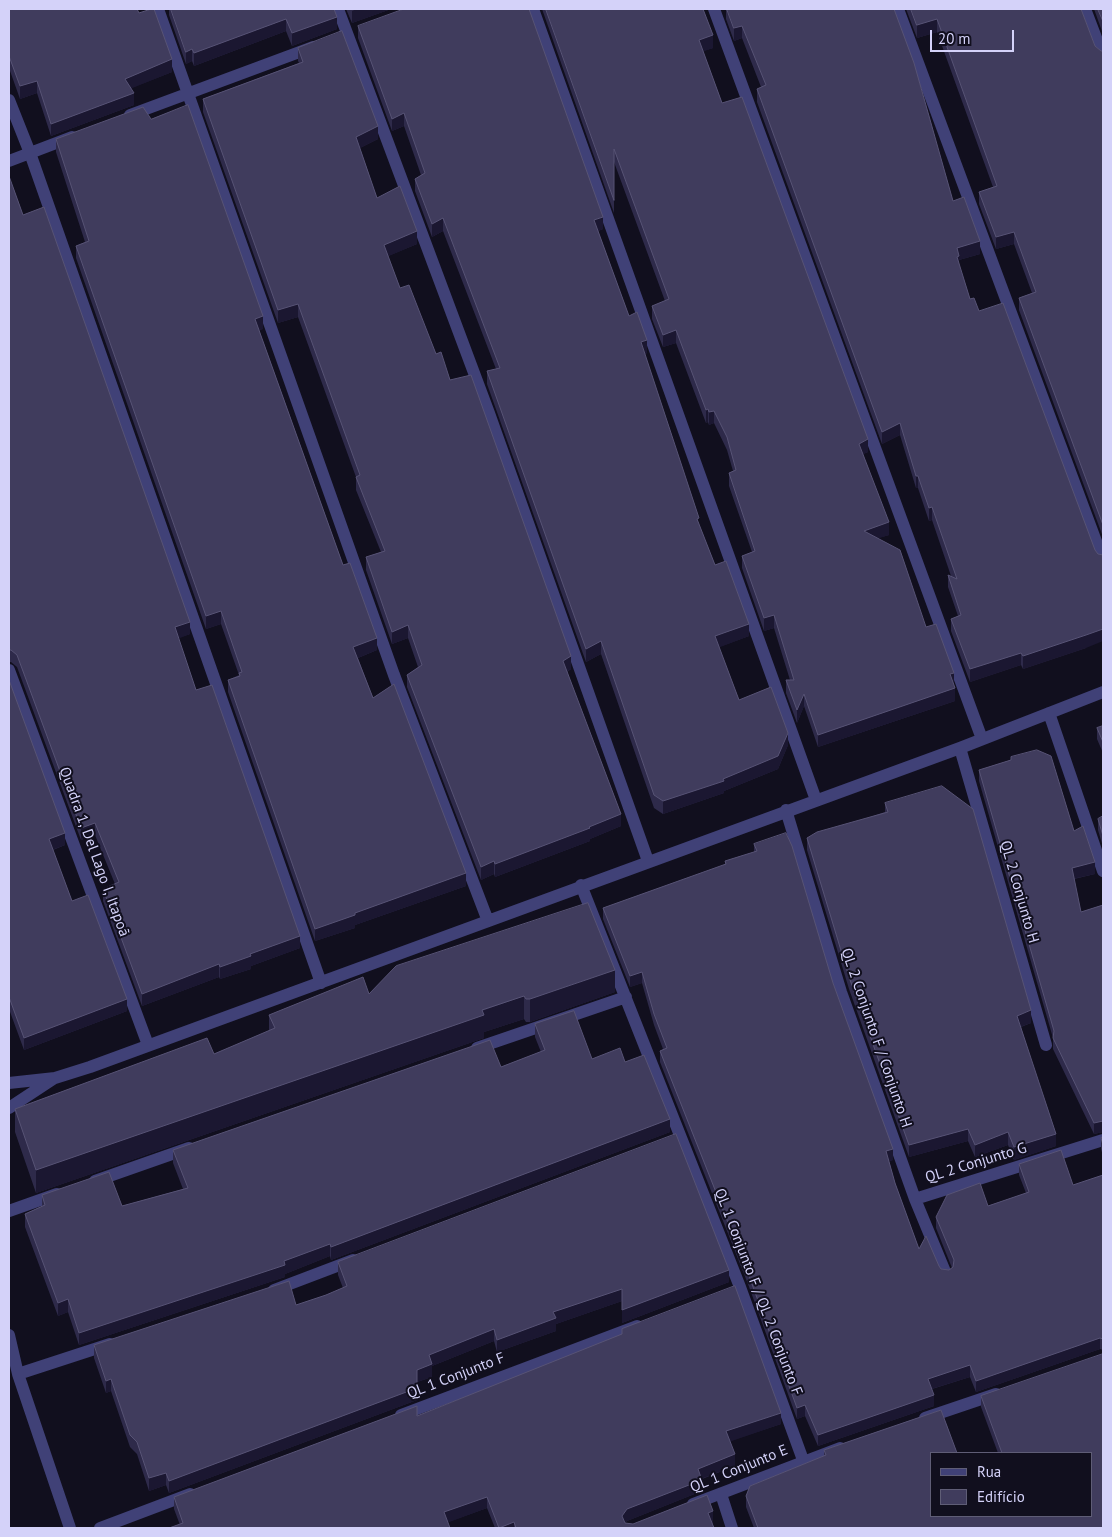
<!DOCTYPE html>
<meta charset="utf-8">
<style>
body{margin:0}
#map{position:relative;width:1112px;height:1537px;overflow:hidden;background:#110f1e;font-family:"PT Sans",sans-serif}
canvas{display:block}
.frame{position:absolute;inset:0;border:10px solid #d4d2f9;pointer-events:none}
.legend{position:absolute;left:930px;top:1452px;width:162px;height:65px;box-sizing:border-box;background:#110f1e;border:1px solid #5f5d76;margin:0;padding:6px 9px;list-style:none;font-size:15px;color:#d4d2f9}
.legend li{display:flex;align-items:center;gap:10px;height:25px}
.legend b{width:25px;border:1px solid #5f5d76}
.scale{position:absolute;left:930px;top:30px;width:84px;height:22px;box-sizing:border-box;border:2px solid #d4d2f9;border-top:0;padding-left:6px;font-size:15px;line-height:18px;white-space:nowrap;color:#d4d2f9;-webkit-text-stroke:4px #110f1e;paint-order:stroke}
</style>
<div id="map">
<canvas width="1112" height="1537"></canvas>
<div class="frame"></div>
<ul class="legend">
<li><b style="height:6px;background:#404177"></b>Rua</li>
<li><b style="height:14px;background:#403c5d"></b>Edifício</li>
</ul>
<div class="scale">20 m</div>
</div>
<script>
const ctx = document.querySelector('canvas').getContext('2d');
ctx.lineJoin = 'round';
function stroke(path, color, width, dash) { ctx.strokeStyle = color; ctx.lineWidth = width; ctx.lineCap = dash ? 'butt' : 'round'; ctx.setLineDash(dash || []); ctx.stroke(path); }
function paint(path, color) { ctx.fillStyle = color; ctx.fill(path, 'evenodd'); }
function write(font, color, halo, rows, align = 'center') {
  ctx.font = font + ' "PT Sans",sans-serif'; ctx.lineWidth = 4; ctx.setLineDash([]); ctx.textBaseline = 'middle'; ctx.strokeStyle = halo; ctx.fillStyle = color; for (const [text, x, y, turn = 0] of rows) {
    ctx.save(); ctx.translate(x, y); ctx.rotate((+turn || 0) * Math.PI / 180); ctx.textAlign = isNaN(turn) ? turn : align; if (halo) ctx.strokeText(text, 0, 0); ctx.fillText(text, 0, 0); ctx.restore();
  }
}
stroke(new Path2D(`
 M 158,9 L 394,675 L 488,921
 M 338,9 L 489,413 L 648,861
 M 533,9 L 816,800
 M 714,9 L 982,739
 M 898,9 L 1103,560
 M 1085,9 L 1103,56
 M 9,100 L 30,153 L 321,983
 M 130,115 L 313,47
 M 9,161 L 72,137
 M 9,670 L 148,1045
 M 1049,713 L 1103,871
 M 960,748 L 1046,1045
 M 786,810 L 841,992 L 915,1199 L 946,1274
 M 581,885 L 740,1287 L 803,1460
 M 477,1048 L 626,997
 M 9,1083 L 55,1078 L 90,1067 L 960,748 L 1103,692
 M 9,1108 L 53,1079
 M 95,1181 L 189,1148
 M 915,1199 L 1103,1140
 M 9,1211 L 57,1194
 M 274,1290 L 353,1260
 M 9,1335 L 18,1374 L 70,1528
 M 18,1374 L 110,1344
 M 401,1415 L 637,1326
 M 925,1418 L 996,1394
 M 721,1494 L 732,1528
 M 693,1504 L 840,1448
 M 100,1528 L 190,1494`), '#404177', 12);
paint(new Path2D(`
 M 9,9 L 139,13 L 172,72 L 131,88 L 134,105 L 51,136 L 37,93 L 20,99 L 9,68 Z
 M 169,9 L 334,9 L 337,29 L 292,46 L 286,31 L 194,66 L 192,61 L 186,64 L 169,15 Z
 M 346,9 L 391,9 L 352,23 Z
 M 542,9 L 703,9 L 713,48 L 703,51 L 722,103 L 868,452 L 863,454 L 889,535 L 878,538 L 926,627 L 954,684 L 955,701 L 818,747 L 804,706 L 797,723 L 786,693 L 786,680 L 790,680 L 774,628 L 764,631 L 742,568 L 742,556 L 752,552 L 729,486 L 729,473 L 733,471 L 727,450 L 714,423 L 709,425 L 708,422 L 706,423 L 676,343 L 663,347 L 652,319 L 652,306 L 665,301 L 614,162 L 614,213 Z
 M 726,9 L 894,9 L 953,201 L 980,254 L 959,260 L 959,266 L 1086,648 L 1023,669 L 1021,665 L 970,682 L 951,631 L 951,619 L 958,616 L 948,587 L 948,575 L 951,576 L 932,520 L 929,521 L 918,488 L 916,488 L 900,435 L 882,444 L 757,102 L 757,89 L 761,87 L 742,38 L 734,41 L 726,19 Z
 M 906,9 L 1081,9 L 1095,46 L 1101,51 L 1103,51 L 1103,537 L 1019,310 L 1019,298 L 1032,293 L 1014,244 L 996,249 L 979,204 L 979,192 L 993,187 L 937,32 L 917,38 Z
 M 1094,9 L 1103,9 L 1103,34 Z
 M 358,26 L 603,229 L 598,231 L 629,316 L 647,353 L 645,354 L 699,525 L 715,565 L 749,636 L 719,647 L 739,700 L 788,745 L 778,769 L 724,791 L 724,793 L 663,814 L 654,808 L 601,654 L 586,662 L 487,384 L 487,371 L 496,369 L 443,231 L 432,237 L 415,191 L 415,179 L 421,175 L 404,126 L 392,131 L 358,38 Z
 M 298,48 L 378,139 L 360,148 L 377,198 L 417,244 L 388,256 L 400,288 L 450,380 L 571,669 L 567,672 L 621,826 L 590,839 L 590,841 L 495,877 L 494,874 L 481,880 L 407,687 L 407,675 L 418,667 L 408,638 L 392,644 L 366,570 L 366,557 L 381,552 L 356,490 L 356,477 L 298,317 L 278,323 L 203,112 L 203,99 L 299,63 L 298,61 Z
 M 56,139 L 263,329 L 259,330 L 343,565 L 377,650 L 358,658 L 373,698 L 466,886 L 355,925 L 355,928 L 315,941 L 228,692 L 228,680 L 239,675 L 221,624 L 206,629 L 76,258 L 76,246 L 85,242 L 56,152 Z
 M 9,176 L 23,215 L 190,634 L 178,638 L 196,690 L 300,948 L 251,966 L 251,969 L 220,979 L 219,977 L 142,1006 L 103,901 L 103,889 L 115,884 L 95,835 L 81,840 L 17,667 L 11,662 L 9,662 Z
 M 9,680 L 65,845 L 53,850 L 72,901 L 127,1011 L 24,1050 L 9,1009 Z
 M 1103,726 L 1103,753 L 1097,739 L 1097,728 Z
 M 1011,757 L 1074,831 L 1095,874 L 1074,879 L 1081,912 L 1103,905 L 1103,1132 L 1094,1134 L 1053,1049 L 1053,1038 L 979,781 L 979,770 L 1011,760 Z
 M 885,803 L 1031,1023 L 1021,1027 L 1056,1146 L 1014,1160 L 1008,1145 L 975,1157 L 968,1141 L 909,1157 L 849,989 L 807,850 L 807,838 L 885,812 Z
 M 1103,816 L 1103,847 L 1098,830 L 1098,819 Z
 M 754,844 L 833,983 L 893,1160 L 889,1161 L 895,1183 L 919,1249 L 941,1269 L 949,1270 L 952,1268 L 936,1228 L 936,1217 L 988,1206 L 1026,1193 L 1019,1175 L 1019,1164 L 1073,1185 L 1103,1175 L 1103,1350 L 1100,1349 L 976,1392 L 970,1377 L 932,1389 L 934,1406 L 818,1446 L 805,1416 L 797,1419 L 748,1284 L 660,1062 L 660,1051 L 663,1049 L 654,1025 L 642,983 L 630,987 L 603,919 L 603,908 L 725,865 L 725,861 L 754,852 Z
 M 615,992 L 530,1022 L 526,1022 L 524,1019 L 484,1032 L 484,1038 L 36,1193 L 15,1132 L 15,1109 L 214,1054 L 269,1031 L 269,1015 L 369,994 Z
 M 535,1024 L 592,1059 L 625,1062 L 670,1132 L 331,1260 L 330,1256 L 285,1274 L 285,1277 L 279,1279 L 79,1345 L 68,1312 L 58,1316 L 25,1227 L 25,1214 L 42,1206 L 42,1195 L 122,1206 L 183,1189 L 173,1163 L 173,1150 L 501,1067 L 541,1052 L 535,1037 Z
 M 1103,1137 L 1103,1156 L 1101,1149 L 1101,1138 Z
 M 338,1262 L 729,1282 L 622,1323 L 622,1301 L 556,1324 L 556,1331 L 497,1352 L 494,1341 L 432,1366 L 432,1377 L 417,1382 L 417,1400 L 169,1493 L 166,1485 L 149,1491 L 137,1454 L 130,1447 L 111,1391 L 106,1393 L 94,1358 L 94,1345 L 296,1305 L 326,1295 L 343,1288 L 338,1275 Z
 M 1103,1354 L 1103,1528 L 754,1528 L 746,1507 L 746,1496 L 750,1486 L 824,1456 L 824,1450 L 941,1410 L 957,1453 L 931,1453 L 931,1516 L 1091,1516 L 1091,1453 L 998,1453 L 981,1407 L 981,1396 Z
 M 417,1416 L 781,1424 L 730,1441 L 735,1466 L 702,1479 L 702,1491 L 627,1521 L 625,1523 L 633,1524 L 713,1523 L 712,1523 L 714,1528 L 495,1528 L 487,1508 L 448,1522 L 180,1525 L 174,1509 L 174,1497 Z`), '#2e2a4a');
paint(new Path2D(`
 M 357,9 L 391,9 L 352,23 L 352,11 Z
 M 337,17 L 337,29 L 292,46 L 292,33 Z
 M 286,19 L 286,31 L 194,66 L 194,53 Z
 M 937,19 L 937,32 L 917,38 L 917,25 Z
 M 742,26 L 742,38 L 734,41 L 734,28 Z
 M 713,35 L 713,48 L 699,53 L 699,40 Z
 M 192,49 L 192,61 L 186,64 L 186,52 Z
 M 172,59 L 172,72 L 125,91 L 125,79 Z
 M 37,81 L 37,93 L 20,99 L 20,86 Z
 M 134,93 L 134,105 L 51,136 L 51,124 Z
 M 404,113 L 404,126 L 392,131 L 392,119 Z
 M 378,126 L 378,139 L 356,150 L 356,137 Z
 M 603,217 L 603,229 L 594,233 L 594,220 Z
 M 443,218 L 443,231 L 432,237 L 432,224 Z
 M 417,231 L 417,244 L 384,258 L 384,245 Z
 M 1014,232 L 1014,244 L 996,249 L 996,237 Z
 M 980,241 L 980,254 L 959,260 L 959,269 L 957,270 L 957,248 Z
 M 298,304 L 298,317 L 278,323 L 278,310 Z
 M 263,316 L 263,329 L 255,331 L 255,319 Z
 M 676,330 L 676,343 L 663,347 L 663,335 Z
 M 647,340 L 647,353 L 641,355 L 641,342 Z
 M 708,409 L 708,422 L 706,423 L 706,410 Z
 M 714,411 L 714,423 L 709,425 L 709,412 Z
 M 900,423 L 900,435 L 882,444 L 882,432 Z
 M 868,439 L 868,452 L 859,456 L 859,444 Z
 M 916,476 L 918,476 L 918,488 L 916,488 Z
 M 932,507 L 932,520 L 929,521 L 929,508 Z
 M 889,522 L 889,535 L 864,543 L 864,531 Z
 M 221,611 L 221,624 L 206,629 L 206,616 Z
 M 774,615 L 774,628 L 764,631 L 764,618 Z
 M 190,622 L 190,634 L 175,640 L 175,627 Z
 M 749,624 L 749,636 L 715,649 L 715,636 Z
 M 408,625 L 408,638 L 392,644 L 392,632 Z
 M 1103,629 L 1103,641 L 1086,648 L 1023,669 L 1023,656 Z
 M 377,638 L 377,650 L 353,660 L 353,647 Z
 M 601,641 L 601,654 L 586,662 L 586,649 Z
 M 1021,653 L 1021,665 L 970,682 L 970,669 Z
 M 571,656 L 571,669 L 563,674 L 563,661 Z
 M 954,673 L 954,686 L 950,674 Z
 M 955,688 L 955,701 L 818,747 L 818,735 Z
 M 804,694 L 804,706 L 797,723 L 797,710 Z
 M 788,733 L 788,745 L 778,769 L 724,791 L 724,793 L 663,814 L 663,801 L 723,779 Z
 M 621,814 L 621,826 L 590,839 L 590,841 L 495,877 L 495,864 Z
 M 95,823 L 95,835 L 81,840 L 81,828 Z
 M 65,833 L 65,845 L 49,851 L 49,839 Z
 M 494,861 L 494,874 L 481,880 L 481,867 Z
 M 1095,862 L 1095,874 L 1072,879 L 1072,868 Z
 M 466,873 L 466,886 L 355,925 L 355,928 L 315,941 L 315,929 L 355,913 Z
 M 300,936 L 300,948 L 251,966 L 251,969 L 220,979 L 220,967 L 250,954 Z
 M 219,964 L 219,977 L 142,1006 L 142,994 Z
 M 615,970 L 615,992 L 530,1022 L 530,999 Z
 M 642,972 L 642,983 L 630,987 L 630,976 Z
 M 524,996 L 524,1019 L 484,1032 L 484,1038 L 36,1193 L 36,1170 Z
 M 127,999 L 127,1011 L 24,1050 L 24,1038 Z
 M 1031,1010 L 1031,1023 L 1017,1028 L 1017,1016 Z
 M 670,1119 L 670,1132 L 331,1260 L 331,1247 Z
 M 1103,1121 L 1103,1132 L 1094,1134 L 1094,1123 Z
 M 968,1129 L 968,1141 L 909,1157 L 909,1145 Z
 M 1008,1132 L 1008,1145 L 975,1157 L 975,1145 Z
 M 1056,1134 L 1056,1146 L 1014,1160 L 1014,1147 Z
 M 893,1149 L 893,1160 L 886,1162 L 886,1151 Z
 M 330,1244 L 330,1256 L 285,1274 L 285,1277 L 79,1345 L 79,1333 L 284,1261 Z
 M 729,1270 L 729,1282 L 622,1323 L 622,1310 Z
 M 622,1289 L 622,1301 L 556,1324 L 556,1331 L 497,1352 L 497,1340 L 553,1312 Z
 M 68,1299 L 68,1312 L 58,1316 L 58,1303 Z
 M 494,1329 L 494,1341 L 432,1366 L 432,1377 L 417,1382 L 417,1370 L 429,1355 Z
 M 1100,1338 L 1100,1349 L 976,1392 L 976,1381 Z
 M 970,1365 L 970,1377 L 928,1390 L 928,1379 Z
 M 111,1379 L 111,1391 L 106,1393 L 106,1381 Z
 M 417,1388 L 417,1400 L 169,1493 L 169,1481 Z
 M 934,1395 L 934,1406 L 818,1446 L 818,1435 Z
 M 805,1405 L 805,1416 L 797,1419 L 797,1408 Z
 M 781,1413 L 781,1424 L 726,1443 L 726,1431 Z
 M 735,1454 L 735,1466 L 698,1480 L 698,1469 Z
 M 166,1473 L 166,1485 L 149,1491 L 149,1478 Z
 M 702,1480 L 702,1491 L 627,1521 L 622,1527 L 622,1516 L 627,1509 Z
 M 487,1497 L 487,1508 L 444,1524 L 444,1512 Z
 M 713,1511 L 713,1523 L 708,1525 L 708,1513 Z
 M 514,1522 L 514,1528 L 499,1528 Z`), '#1b1731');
const building = new Path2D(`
 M 9,9 L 137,9 L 139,13 L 151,9 L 154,9 L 172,59 L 125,79 L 134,93 L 51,124 L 37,81 L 20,86 L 9,56 Z
 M 171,9 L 334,9 L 337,17 L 292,33 L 286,19 L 194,53 L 192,49 L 186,52 Z
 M 404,9 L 529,9 L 603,217 L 594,220 L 629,316 L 637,312 L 647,340 L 641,342 L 699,518 L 697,519 L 715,565 L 726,561 L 749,624 L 715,636 L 739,700 L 771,687 L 788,733 L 778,756 L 723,779 L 724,781 L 663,801 L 654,795 L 601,641 L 586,649 L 487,371 L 500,368 L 443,218 L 432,224 L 415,179 L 425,173 L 404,113 L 392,119 L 358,26 Z
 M 546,9 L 703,9 L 713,35 L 699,40 L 722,103 L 742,97 L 868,439 L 859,444 L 889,522 L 864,531 L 900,550 L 926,627 L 936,624 L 954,673 L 950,674 L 955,688 L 818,735 L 804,694 L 797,710 L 786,680 L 794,680 L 774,615 L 764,618 L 742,556 L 755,551 L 729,473 L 736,470 L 727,437 L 714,411 L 709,412 L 708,409 L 706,410 L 676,330 L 663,335 L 652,306 L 669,299 L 614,149 L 614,200 Z
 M 727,9 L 894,9 L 914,63 L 953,201 L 964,197 L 980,241 L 957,248 L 959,256 L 957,257 L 970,299 L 974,298 L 979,311 L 1003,303 L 1095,550 L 1098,554 L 1103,555 L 1103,629 L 1086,635 L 1023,656 L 1021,653 L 970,669 L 951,619 L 961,615 L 948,575 L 957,579 L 932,507 L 929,508 L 918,476 L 916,476 L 900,423 L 882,432 L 757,89 L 766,85 L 742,26 L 734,28 Z
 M 911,9 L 1081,9 L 1095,46 L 1101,51 L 1103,51 L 1103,525 L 1019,298 L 1036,292 L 1014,232 L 996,237 L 979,192 L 997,186 L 937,19 L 917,25 Z
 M 1098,9 L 1103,9 L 1103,21 Z
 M 342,31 L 378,126 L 356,137 L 377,198 L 400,186 L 417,231 L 384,245 L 400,288 L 409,285 L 436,354 L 441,352 L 450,380 L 471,375 L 571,656 L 563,661 L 621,814 L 589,827 L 590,828 L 495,864 L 494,861 L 481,867 L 407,675 L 422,665 L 408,625 L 392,632 L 366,557 L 385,551 L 356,477 L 360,475 L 298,304 L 278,310 L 203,99 L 303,62 L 298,48 Z
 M 188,105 L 263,316 L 255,319 L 343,565 L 350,563 L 377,638 L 353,647 L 373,698 L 394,684 L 466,873 L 355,913 L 355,915 L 315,929 L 228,680 L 240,676 L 239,673 L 242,672 L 221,611 L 206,616 L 76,246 L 89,241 L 56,139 L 143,107 L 151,119 Z
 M 9,176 L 23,215 L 44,207 L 190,622 L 175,627 L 196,690 L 212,685 L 300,936 L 250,954 L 251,956 L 220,967 L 219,964 L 142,994 L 103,889 L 119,882 L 95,823 L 81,828 L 17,655 L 11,650 L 9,650 Z
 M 9,680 L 65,833 L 49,839 L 72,901 L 88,895 L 127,999 L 24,1038 L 9,997 Z
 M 1103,726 L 1103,742 L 1097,728 Z
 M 1037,750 L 1051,756 L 1074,831 L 1083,826 L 1095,862 L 1072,868 L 1081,912 L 1103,905 L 1103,1121 L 1094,1123 L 1053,1038 L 1054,1031 L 979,770 L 1011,760 L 1011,757 Z
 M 942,786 L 973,809 L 1031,1010 L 1017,1016 L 1056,1134 L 1014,1147 L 1008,1132 L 975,1145 L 968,1129 L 909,1145 L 849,977 L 807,838 L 817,832 L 888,812 L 885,803 Z
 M 1103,816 L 1103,836 L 1098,819 Z
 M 786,833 L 792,846 L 833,983 L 893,1149 L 886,1151 L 895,1183 L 919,1249 L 926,1236 L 939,1266 L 941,1269 L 949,1270 L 953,1267 L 954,1260 L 936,1217 L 947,1195 L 980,1183 L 988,1206 L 1029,1192 L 1019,1164 L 1061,1150 L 1073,1185 L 1103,1175 L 1103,1339 L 1100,1338 L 976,1381 L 970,1365 L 928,1379 L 934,1395 L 818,1435 L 805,1405 L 797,1408 L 748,1273 L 660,1051 L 667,1048 L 654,1014 L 642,972 L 630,976 L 603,908 L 726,864 L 725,861 L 757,851 L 754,844 Z
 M 588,903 L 615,970 L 530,999 L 526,999 L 524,996 L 482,1010 L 484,1015 L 36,1170 L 15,1109 L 207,1038 L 214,1054 L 275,1028 L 269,1015 L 331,990 L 363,977 L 369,994 L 396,966 Z
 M 574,1011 L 592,1059 L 620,1048 L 625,1062 L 644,1055 L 670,1119 L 331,1247 L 330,1244 L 284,1261 L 285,1265 L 279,1267 L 79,1333 L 68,1299 L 58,1303 L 25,1214 L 45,1205 L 42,1195 L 109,1172 L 122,1206 L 188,1188 L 173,1150 L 490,1040 L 501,1067 L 545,1050 L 535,1024 Z
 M 676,1134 L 729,1270 L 622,1310 L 622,1289 L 553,1312 L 556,1318 L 497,1340 L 494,1329 L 429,1355 L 432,1364 L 417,1370 L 417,1388 L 169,1481 L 166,1473 L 149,1478 L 137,1442 L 130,1435 L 111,1379 L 106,1381 L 94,1345 L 289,1281 L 296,1305 L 326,1295 L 347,1286 L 338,1262 Z
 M 1103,1137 L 1103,1145 L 1101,1138 Z
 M 735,1286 L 781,1413 L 726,1431 L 735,1454 L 698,1469 L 702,1480 L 627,1509 L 622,1516 L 625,1523 L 633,1524 L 707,1495 L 713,1511 L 708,1513 L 714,1528 L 516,1528 L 514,1522 L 499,1528 L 487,1497 L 444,1512 L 450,1528 L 169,1528 L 183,1523 L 174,1497 L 417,1406 L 417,1416 L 622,1334 L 622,1329 Z
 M 1103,1354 L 1103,1528 L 758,1528 L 746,1496 L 750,1486 L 826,1455 L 824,1450 L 941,1410 L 957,1453 L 931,1453 L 931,1516 L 1091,1516 L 1091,1453 L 1002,1453 L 981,1396 Z`);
paint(building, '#403c5d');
stroke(building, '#575375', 1);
write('15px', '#d4d2f9', '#110f1e', [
 ["Quadra 1, Del Lago I, Itapoã",94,852,70],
 ["QL 2 Conjunto H",1019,892,74],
 ["QL 2 Conjunto F / Conjunto H",876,1038,71],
 ["QL 2 Conjunto G",976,1163,-17],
 ["QL 1 Conjunto F / QL 2 Conjunto F",758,1292,69],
 ["QL 1 Conjunto F",456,1376,-21],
 ["QL 1 Conjunto E",739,1469,-22]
]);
</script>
